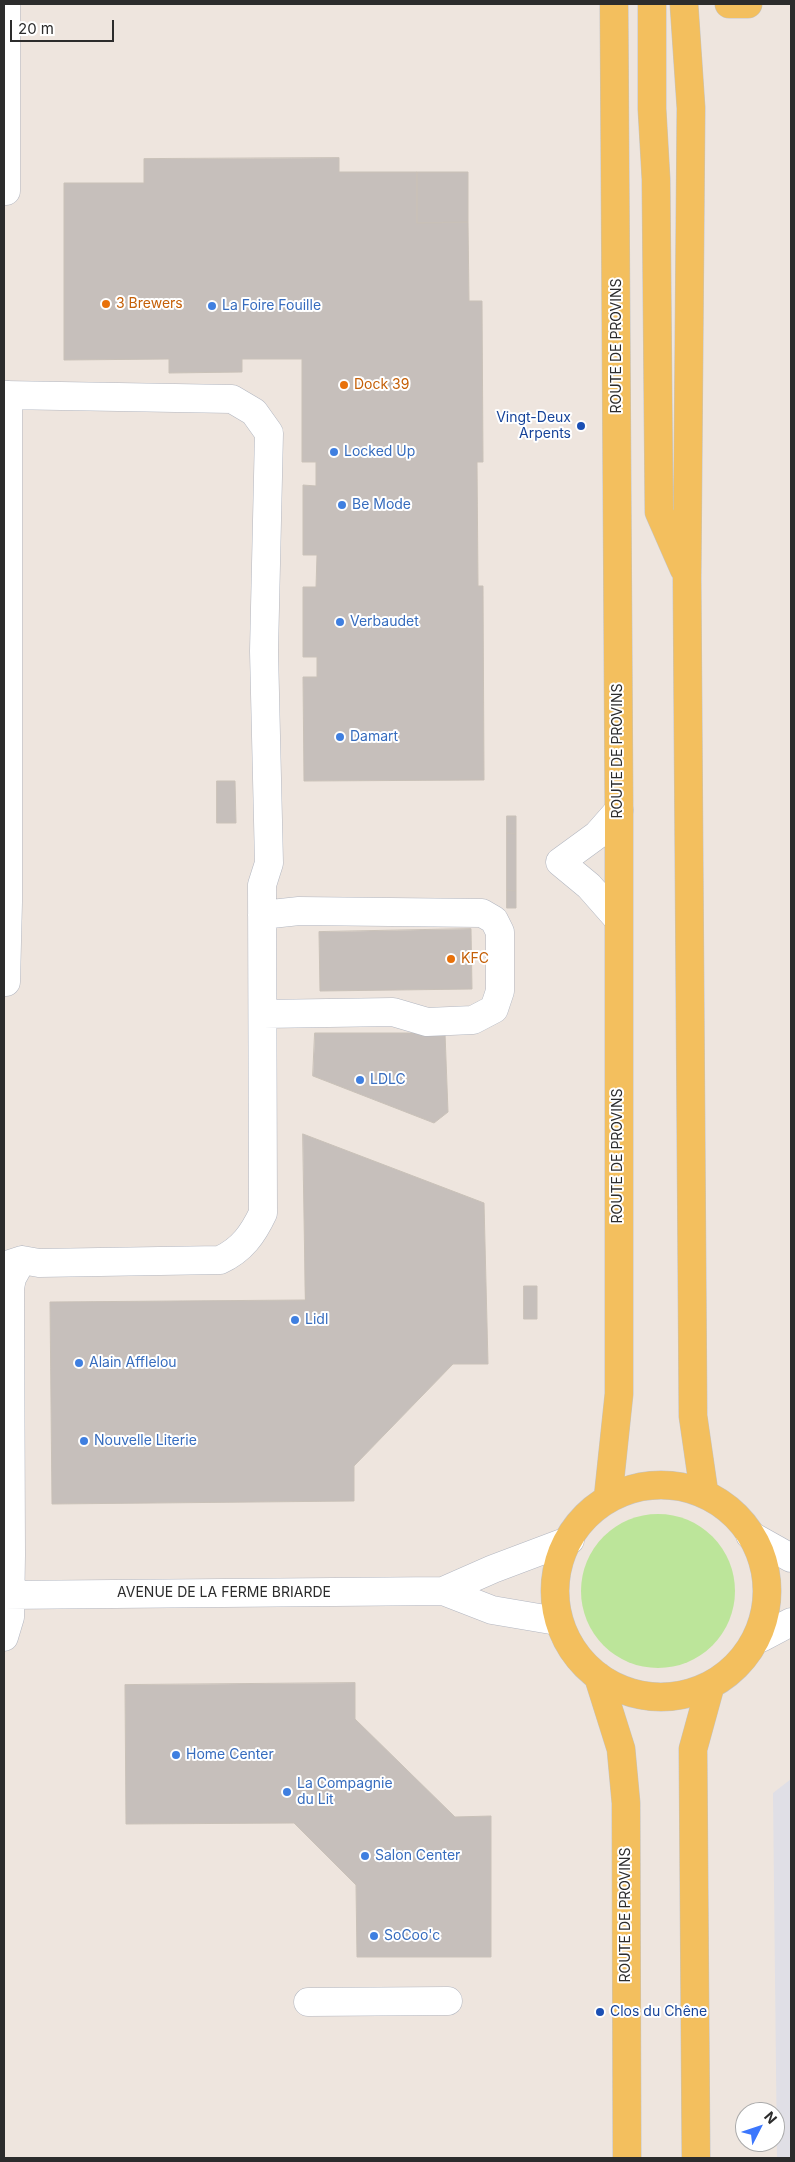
<!DOCTYPE html>
<meta charset="utf-8">
<style>
body{margin:0}
#map{position:relative;width:795px;height:2162px;overflow:hidden;background:#eee5de;font-family:Inter,sans-serif}
canvas{display:block}
.frame{position:absolute;inset:0;border:5px solid #2c2c2c;pointer-events:none}
.north{position:absolute;left:735px;top:2102px;width:50px;height:50px;box-sizing:border-box;background:#fff;border:1px solid #ababab;border-radius:50%;rotate:49deg;font-size:14px;font-weight:700;line-height:20px;text-align:center;color:#2c2c2c}
.north::after{content:'';display:block;margin:auto;width:18px;height:22px;background:#3c77fd;clip-path:polygon(50% 0,100% 100%,50% 72%,0 100%)}
.scale{position:absolute;left:10px;top:20px;width:104px;height:22px;box-sizing:border-box;border:2px solid #2c2c2c;border-top:0;padding-left:6px;font-size:15px;line-height:18px;white-space:nowrap;color:#2c2c2c;-webkit-text-stroke:4px #fff;paint-order:stroke}
</style>
<div id="map">
<canvas width="795" height="2162"></canvas>
<div class="frame"></div>
<div class="north">N</div>
<div class="scale">20 m</div>
</div>
<script>
const ctx = document.querySelector('canvas').getContext('2d');
ctx.lineJoin = 'round';
function paint(path, color) { ctx.fillStyle = color; ctx.fill(path, 'evenodd'); }
function stroke(path, color, width, dash) { ctx.strokeStyle = color; ctx.lineWidth = width; ctx.lineCap = dash ? 'butt' : 'round'; ctx.setLineDash(dash || []); ctx.stroke(path); }
function write(font, color, halo, rows, align = 'center') {
  ctx.font = font + ' Inter,sans-serif'; ctx.lineWidth = 4; ctx.setLineDash([]); ctx.textBaseline = 'middle'; ctx.strokeStyle = halo; ctx.fillStyle = color; for (const [text, x, y, turn = 0] of rows) {
    ctx.save(); ctx.translate(x, y); ctx.rotate((+turn || 0) * Math.PI / 180); ctx.textAlign = isNaN(turn) ? turn : align; if (halo) ctx.strokeText(text, 0, 0); ctx.fillText(text, 0, 0); ctx.restore();
  }
}
paint(new Path2D(`
 M 791,1779 L 791,2158 L 777,2158 L 773,1793 Z`), '#e0dfe6');
paint(new Path2D(`
 M581 1591a77 77 0 1 1 154 0a77 77 0 1 1-154 0Z`), '#bce59a');
const building = new Path2D(`
 M 339,158 L 339,172 L 417,172 L 417,223 L 468,222 L 469,301 L 482,301 L 483,462 L 477,462 L 478,586 L 483,586 L 484,780 L 304,781 L 303,677 L 317,677 L 317,657 L 303,657 L 303,587 L 316,587 L 317,555 L 303,555 L 303,485 L 316,486 L 316,462 L 302,462 L 302,359 L 242,359 L 242,372 L 169,373 L 169,359 L 64,360 L 64,183 L 144,183 L 144,159 Z
 M 417,172 L 468,172 L 468,222 L 417,223 Z
 M 217,781 L 235,781 L 236,823 L 217,823 Z
 M 507,816 L 516,816 L 516,834 L 507,833 Z
 M 507,833 L 516,834 L 516,891 L 507,890 Z
 M 507,890 L 516,891 L 516,908 L 507,908 Z
 M 471,929 L 472,989 L 320,991 L 319,932 Z
 M 315,1033 L 445,1033 L 448,1112 L 434,1123 L 313,1076 Z
 M 303,1134 L 484,1203 L 488,1364 L 453,1364 L 354,1466 L 354,1501 L 52,1504 L 50,1302 L 305,1300 Z
 M 524,1286 L 537,1286 L 537,1319 L 524,1319 Z
 M 355,1683 L 355,1719 L 455,1817 L 491,1816 L 491,1957 L 357,1957 L 356,1885 L 294,1823 L 126,1824 L 125,1685 Z`);
paint(building, '#c6bfbb');
stroke(building, '#c9c1b8', 1);
const minor = new Path2D(`
 M 6,4 L 6,191
 M 4,395 L 232,399 L 254,412 L 269,433 L 264,651 L 269,863 L 262,885 L 263,1213 C 253,1234 242,1250 220,1260 L 39,1263 L 22,1260 L 4,1266
 M 262,915 L 299,911 L 482,913 L 494,920 L 500,932 L 500,991 L 494,1009 L 473,1020 L 427,1022 L 393,1012 L 263,1014
 M 618,919 L 589,886 L 560,862 L 597,835 L 619,810
 M 4,982 L 6,982 L 8,902 L 8,395
 M 750,1535 L 791,1558
 M 443,1591 L 493,1569 L 570,1540
 M 4,1595 L 443,1591 L 492,1610 L 557,1621
 M 4,1637 L 10,1617 L 11,1555 L 10,1288 L 12,1278 L 22,1260
 M 761,1638 L 791,1622
 M 308,2002 L 448,2001`);
const major = new Path2D(`
 M 652,4 L 652,109 L 656,179 L 659,512 L 684,569
 M 684,4 L 691,108 L 687,578 L 693,1416 L 704,1492
 M 729,4 L 748,4
 M555 1591a106 106 0 1 1 212 0a106 106 0 1 1-212 0Z
 M 608,1498 L 619,1394 L 619,810 L 614,4
 M 598,1676 L 621,1749 L 626,1803 L 627,2158
 M 696,2158 L 693,1749 L 710,1687`);
stroke(minor, '#b2b6c0', 29);
stroke(major, '#c4c4c4', 29);
stroke(minor, '#fff', 28);
stroke(major, '#f3bf5e', 28);
for (const [x, y, r, color] of [
 [106,304,5,"#e8710a"],
 [212,306,5,"#3f7fe0"],
 [344,385,5,"#e8710a"],
 [581,426,5,"#1a4fb4"],
 [334,452,5,"#3f7fe0"],
 [342,505,5,"#3f7fe0"],
 [340,622,5,"#3f7fe0"],
 [340,737,5,"#3f7fe0"],
 [451,959,5,"#e8710a"],
 [360,1080,5,"#3f7fe0"],
 [295,1320,5,"#3f7fe0"],
 [79,1363,5,"#3f7fe0"],
 [84,1441,5,"#3f7fe0"],
 [176,1755,5,"#3f7fe0"],
 [287,1792,5,"#3f7fe0"],
 [365,1856,5,"#3f7fe0"],
 [374,1936,5,"#3f7fe0"],
 [600,2012,5,"#1a4fb4"]
]) { const dot = new Path2D(); dot.arc(x, y, r, 0, 2 * Math.PI); ctx.fillStyle = color; ctx.fill(dot); stroke(dot, '#fff', 2); }
write('14px', '#c56008', '#fff', [
 ["3 Brewers",116,304],
 ["Dock 39",354,385],
 ["KFC",461,959]
], 'left');
write('14px', '#366cbe', '#fff', [
 ["La Foire Fouille",222,306],
 ["Locked Up",344,452],
 ["Be Mode",352,505],
 ["Verbaudet",350,622],
 ["Damart",350,737],
 ["LDLC",370,1080],
 ["Lidl",305,1320],
 ["Alain Afflelou",89,1363],
 ["Nouvelle Literie",94,1441],
 ["Home Center",186,1755],
 ["La Compagnie",297,1784],
 ["du Lit",297,1800],
 ["Salon Center",375,1856],
 ["SoCoo'c",384,1936]
], 'left');
write('14px', '#2c2c2c', '#fff', [
 ["ROUTE DE PROVINS",617,346,-90],
 ["ROUTE DE PROVINS",618,751,-90],
 ["ROUTE DE PROVINS",618,1156,-90],
 ["AVENUE DE LA FERME BRIARDE",224,1593],
 ["ROUTE DE PROVINS",626,1915,-90]
]);
write('14px', '#164399', '#fff', [
 ["Vingt-Deux",571,418],
 ["Arpents",571,434],
 ["Clos du Chêne",610,2012,"left"]
], 'right');
</script>
